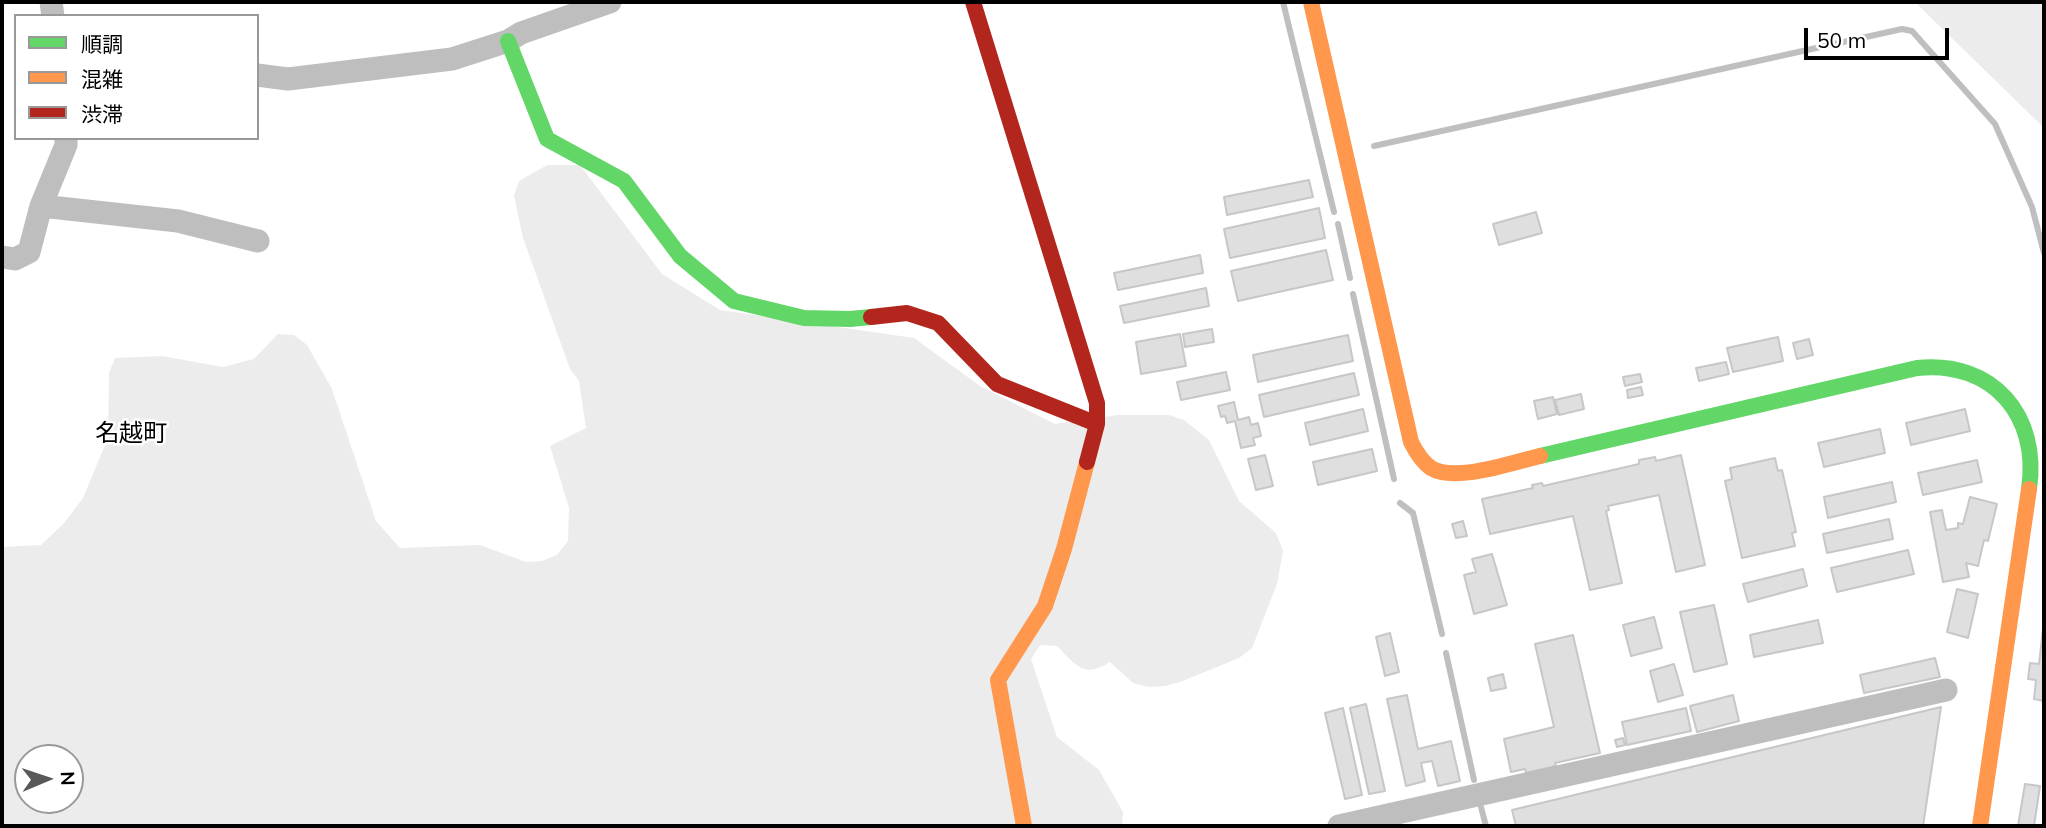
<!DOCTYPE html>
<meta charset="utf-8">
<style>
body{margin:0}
#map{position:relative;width:2046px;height:828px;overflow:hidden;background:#fff;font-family:Mulish,"Noto Sans JP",sans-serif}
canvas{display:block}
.frame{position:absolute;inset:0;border:4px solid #000;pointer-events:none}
.legend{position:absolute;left:14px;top:14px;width:245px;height:126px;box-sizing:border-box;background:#fff;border:2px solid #999;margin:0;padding:9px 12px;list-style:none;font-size:21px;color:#000}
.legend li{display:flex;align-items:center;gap:14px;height:35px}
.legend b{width:35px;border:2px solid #999}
.north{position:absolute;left:14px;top:744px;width:70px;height:70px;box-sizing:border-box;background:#fff;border:2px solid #999;border-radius:50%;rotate:88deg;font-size:19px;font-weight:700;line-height:28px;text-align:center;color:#000}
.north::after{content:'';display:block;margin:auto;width:24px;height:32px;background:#595959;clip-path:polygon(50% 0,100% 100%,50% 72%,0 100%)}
.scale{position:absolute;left:1804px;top:28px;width:145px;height:32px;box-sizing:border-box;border:4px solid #000;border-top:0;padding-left:9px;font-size:21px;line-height:24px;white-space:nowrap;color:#000;-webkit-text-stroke:5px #fff;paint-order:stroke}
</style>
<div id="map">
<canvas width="2046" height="828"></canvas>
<div class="frame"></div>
<ul class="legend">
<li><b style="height:9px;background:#63d668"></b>順調</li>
<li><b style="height:9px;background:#ff974d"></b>混雑</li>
<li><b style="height:9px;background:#b3261e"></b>渋滞</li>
</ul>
<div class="north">N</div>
<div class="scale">50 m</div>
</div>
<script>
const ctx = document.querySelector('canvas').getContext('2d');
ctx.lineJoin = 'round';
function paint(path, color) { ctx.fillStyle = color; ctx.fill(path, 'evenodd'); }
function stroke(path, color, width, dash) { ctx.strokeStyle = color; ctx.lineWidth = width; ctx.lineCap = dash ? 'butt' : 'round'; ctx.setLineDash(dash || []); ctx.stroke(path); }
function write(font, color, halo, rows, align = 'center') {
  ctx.font = font + ' Mulish,"Noto Sans JP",sans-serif'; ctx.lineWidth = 5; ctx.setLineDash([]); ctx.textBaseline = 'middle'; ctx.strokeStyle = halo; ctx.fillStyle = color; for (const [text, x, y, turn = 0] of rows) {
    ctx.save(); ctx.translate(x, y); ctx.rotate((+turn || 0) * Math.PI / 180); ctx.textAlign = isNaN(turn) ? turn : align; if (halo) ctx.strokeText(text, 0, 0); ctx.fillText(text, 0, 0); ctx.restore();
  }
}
paint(new Path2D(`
 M 1915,2 L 2044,2 L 2044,128 L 1920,7 Z
 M 547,165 L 580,165 L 662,274 L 720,310 L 914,338 L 980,386 L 1055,424 L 1118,415 L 1169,415 L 1184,420 L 1209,440 L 1239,501 L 1276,533 L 1283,551 L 1277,584 L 1252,648 L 1239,658 L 1180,682 L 1165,686 L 1149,687 L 1133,683 L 1110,662 C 1083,679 1076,665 1057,646 L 1040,645 L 1031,659 L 1057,737 L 1099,770 L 1123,812 L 1122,826 L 2,826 L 2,547 L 41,545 L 64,523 L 83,498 L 108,438 L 109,373 L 115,358 L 162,356 L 223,367 L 254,359 L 278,334 L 294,335 L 307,345 L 332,389 L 376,521 L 400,548 L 480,545 L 526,562 L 542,561 L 557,555 L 568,541 L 569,508 L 550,446 L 586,428 L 579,381 L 570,369 L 523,238 L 514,196 L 519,181 ZM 28,758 L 70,758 L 70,800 L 28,800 Z`), '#ececec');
stroke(new Path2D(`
 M 1283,2 L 1334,212
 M 1374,146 L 1902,29 L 1912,31 L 1995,124 L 2032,207 L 2044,253
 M 1338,224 L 1350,278
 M 1353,294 L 1394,479
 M 1400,503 L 1413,513 L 1442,634
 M 1446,653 L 1474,780
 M 1481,807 L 1486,826`), '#bfbfbf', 6);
const building = new Path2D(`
 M 1309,180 L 1313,197 L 1227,215 L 1224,197 Z
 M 1319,208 L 1325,238 L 1230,258 L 1224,229 Z
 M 1536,212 L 1542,233 L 1499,245 L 1493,224 Z
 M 1326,250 L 1333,280 L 1238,301 L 1231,271 Z
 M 1200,255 L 1203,273 L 1118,290 L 1114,273 Z
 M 1206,288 L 1209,306 L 1124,323 L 1120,306 Z
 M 1212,329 L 1214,342 L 1185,347 L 1183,334 Z
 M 1180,334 L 1186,366 L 1141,374 L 1136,342 Z
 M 1348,335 L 1353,361 L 1258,382 L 1253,355 Z
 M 1778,337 L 1783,361 L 1733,372 L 1727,348 Z
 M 1809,339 L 1813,355 L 1797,359 L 1793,343 Z
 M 1726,362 L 1729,374 L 1699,381 L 1696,368 Z
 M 1226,372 L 1230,390 L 1181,400 L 1177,382 Z
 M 1354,373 L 1359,395 L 1264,417 L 1259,395 Z
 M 1640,374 L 1642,382 L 1625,386 L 1623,377 Z
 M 1641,387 L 1643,395 L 1628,398 L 1627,390 Z
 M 1581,394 L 1584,409 L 1559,415 L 1555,400 Z
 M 1553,397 L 1557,414 L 1538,419 L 1534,401 Z
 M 1234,402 L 1238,420 L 1249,417 L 1251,425 L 1258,423 L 1261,436 L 1253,438 L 1255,445 L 1241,448 L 1235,421 L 1227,423 L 1225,416 L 1221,417 L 1218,406 Z
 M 1363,409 L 1368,431 L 1310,445 L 1305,423 Z
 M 1965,409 L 1970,431 L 1911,445 L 1906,423 Z
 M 1880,429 L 1885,453 L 1824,467 L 1818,443 Z
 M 1372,449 L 1377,471 L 1318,485 L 1313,462 Z
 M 1265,455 L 1273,486 L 1256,490 L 1248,459 Z
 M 1681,455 L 1705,565 L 1676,572 L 1659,495 L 1608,506 L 1609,510 L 1606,511 L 1622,583 L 1590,590 L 1573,516 L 1490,534 L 1482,499 L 1533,488 L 1532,485 L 1542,483 L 1543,486 L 1639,464 L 1639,460 L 1655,457 L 1656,461 Z
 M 1775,458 L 1778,471 L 1782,470 L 1796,532 L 1792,533 L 1795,546 L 1742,558 L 1725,481 L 1732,479 L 1730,468 Z
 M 1977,460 L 1982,482 L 1923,495 L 1918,473 Z
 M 1892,482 L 1896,502 L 1828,518 L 1824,497 Z
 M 1970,497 L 1997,504 L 1988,541 L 1984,540 L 1978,566 L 1966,563 L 1969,577 L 1943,582 L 1930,512 L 1942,510 L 1946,530 L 1958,528 L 1958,523 L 1963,524 Z
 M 1889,519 L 1893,539 L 1827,553 L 1823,534 Z
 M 1463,521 L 1467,536 L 1456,538 L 1452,524 Z
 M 1908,550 L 1914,574 L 1837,592 L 1831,568 Z
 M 1492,554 L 1507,605 L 1474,614 L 1464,575 L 1476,572 L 1472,559 Z
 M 1803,569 L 1807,586 L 1748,602 L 1743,584 Z
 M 1957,589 L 1978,594 L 1968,638 L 1947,632 Z
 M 1714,605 L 1727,664 L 1694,672 L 1680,612 Z
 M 1654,617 L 1662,648 L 1631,656 L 1623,625 Z
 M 1818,620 L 1823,643 L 1754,657 L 1750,635 Z
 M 2044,620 L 2044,701 L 2034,699 L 2036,680 L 2028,679 L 2030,663 L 2039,664 Z
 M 1390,633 L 1399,672 L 1385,676 L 1376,637 Z
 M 1573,635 L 1600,753 L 1555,763 L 1556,766 L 1526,773 L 1525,769 L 1511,772 L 1504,739 L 1554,727 L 1535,644 Z
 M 1935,658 L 1940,677 L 1864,693 L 1860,675 Z
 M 1674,664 L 1683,695 L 1658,702 L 1650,671 Z
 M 1503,674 L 1506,688 L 1491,691 L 1488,678 Z
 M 1407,695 L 1418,749 L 1451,741 L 1460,781 L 1438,786 L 1432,761 L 1421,763 L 1425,781 L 1406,786 L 1387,699 Z
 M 1733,695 L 1739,721 L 1697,732 L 1690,706 Z
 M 1366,704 L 1385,791 L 1369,794 L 1350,708 Z
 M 1941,707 L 1923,826 L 1516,826 L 1512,810 Z
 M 1343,708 L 1362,795 L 1345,799 L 1325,713 Z
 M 1686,708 L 1691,731 L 1627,745 L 1622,722 Z
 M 1623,738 L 1625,745 L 1617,747 L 1615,740 Z
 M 2025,784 L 2040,786 L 2034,826 L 2018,826 Z`);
paint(building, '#dfdfdf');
stroke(building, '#c7c7c7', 2);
stroke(new Path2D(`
 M 51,2 L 53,16
 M 257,75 L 288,79 L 452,59 L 508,41 L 521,33 L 610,2
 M 41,206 L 178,221 L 258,241
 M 2,257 L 15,259 L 29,252 L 41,206 L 66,145 L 66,138
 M 1339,826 L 1946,690`), '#bebebe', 23);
stroke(new Path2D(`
 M 508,41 L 547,139 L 624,181 L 680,256 L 734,301 L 804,318 L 850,319 L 871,317
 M 1540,456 L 1917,368 C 1993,360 2040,416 2029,489`), '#63d668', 16);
stroke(new Path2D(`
 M 1311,2 L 1411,442 C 1416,452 1422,462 1431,468 C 1455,483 1514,462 1540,456
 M 1024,826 L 998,680 L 1045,606 L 1064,549 L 1087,462
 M 1980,826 L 2029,489`), '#ff974d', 16);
stroke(new Path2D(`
 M 973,2 L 1097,403 L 1097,424 L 1087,462
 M 871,317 L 907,313 L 938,323 L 997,384 L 1097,424`), '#b3261e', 16);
write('24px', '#000', '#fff', [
 ["名越町",131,434]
]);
</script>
